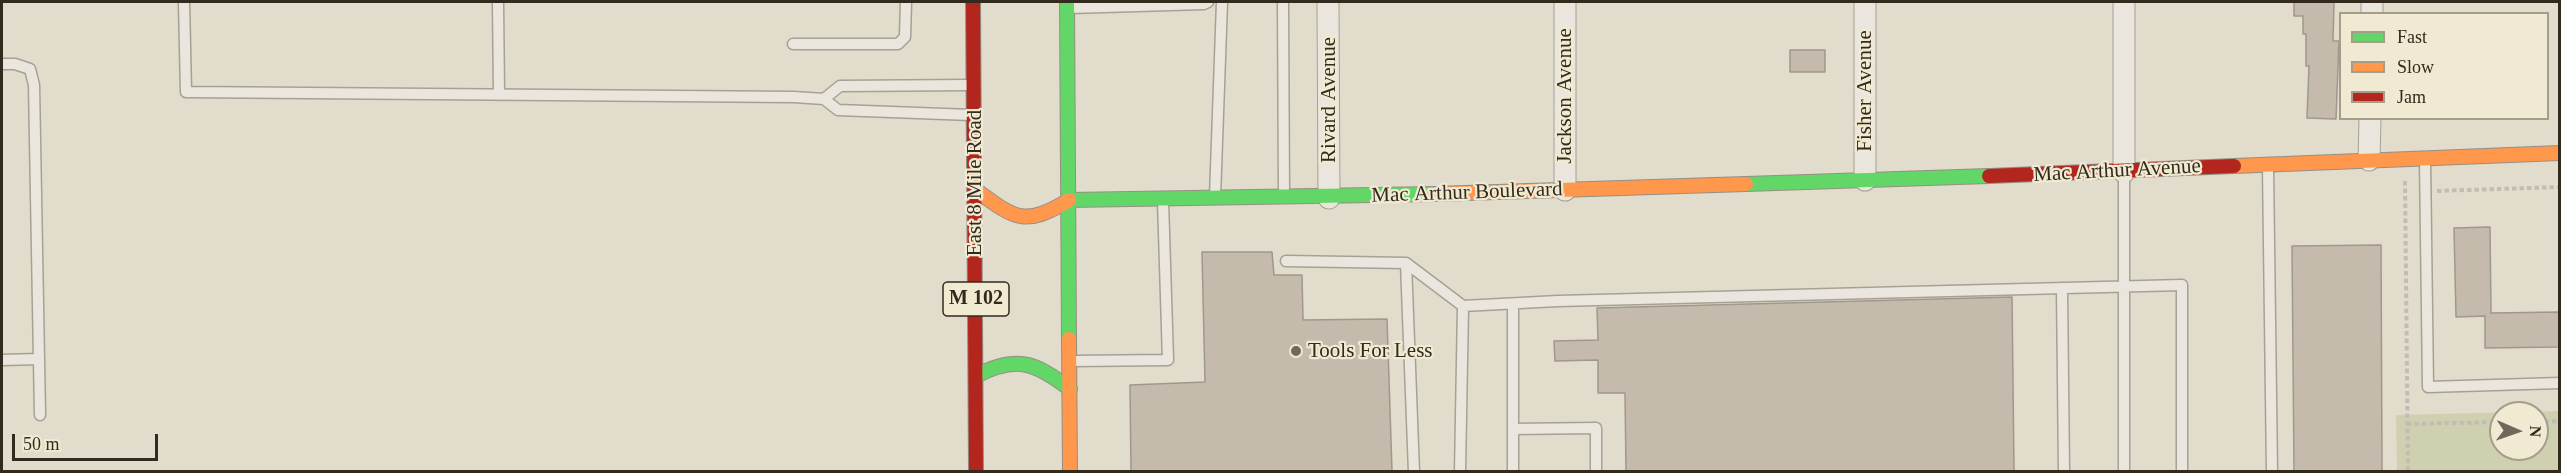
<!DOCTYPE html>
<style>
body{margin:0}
#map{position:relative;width:2561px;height:473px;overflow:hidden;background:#e1dccb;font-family:Georgia,serif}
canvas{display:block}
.frame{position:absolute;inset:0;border:3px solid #332a1e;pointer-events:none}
.legend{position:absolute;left:2339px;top:12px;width:210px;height:108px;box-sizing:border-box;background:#f1ead2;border:2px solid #a59d8a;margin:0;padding:8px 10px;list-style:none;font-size:18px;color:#332a1e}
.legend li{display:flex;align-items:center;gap:12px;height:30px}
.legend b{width:30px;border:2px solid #a59d8a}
.north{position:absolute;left:2489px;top:401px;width:60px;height:60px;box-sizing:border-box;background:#f1ead2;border:2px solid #a59d8a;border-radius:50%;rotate:92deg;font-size:16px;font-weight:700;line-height:24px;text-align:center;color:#332a1e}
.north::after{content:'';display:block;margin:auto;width:21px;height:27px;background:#70685b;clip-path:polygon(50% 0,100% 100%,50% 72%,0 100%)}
.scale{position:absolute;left:12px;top:434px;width:146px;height:27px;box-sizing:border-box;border:3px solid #332a1e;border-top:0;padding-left:8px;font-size:18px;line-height:21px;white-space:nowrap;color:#332a1e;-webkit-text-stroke:4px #f1ead2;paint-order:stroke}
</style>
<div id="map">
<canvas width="2561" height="473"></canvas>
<div class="frame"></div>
<ul class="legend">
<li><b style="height:8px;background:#63d668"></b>Fast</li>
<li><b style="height:8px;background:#ff974d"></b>Slow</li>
<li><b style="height:8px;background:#b3261e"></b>Jam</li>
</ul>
<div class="north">N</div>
<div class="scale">50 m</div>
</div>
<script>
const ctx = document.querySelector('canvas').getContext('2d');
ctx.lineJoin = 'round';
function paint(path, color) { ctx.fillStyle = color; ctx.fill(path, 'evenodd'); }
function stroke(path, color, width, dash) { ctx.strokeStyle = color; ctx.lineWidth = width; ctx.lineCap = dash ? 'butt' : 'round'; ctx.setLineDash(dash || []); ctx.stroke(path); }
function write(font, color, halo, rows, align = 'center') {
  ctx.font = font + ' Georgia,serif'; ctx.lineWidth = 4.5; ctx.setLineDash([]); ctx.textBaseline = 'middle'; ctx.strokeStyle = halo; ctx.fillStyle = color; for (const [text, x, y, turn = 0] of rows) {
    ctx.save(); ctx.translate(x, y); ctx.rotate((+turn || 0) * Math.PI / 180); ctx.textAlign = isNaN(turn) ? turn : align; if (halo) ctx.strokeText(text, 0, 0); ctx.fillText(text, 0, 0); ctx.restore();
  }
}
paint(new Path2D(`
 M 2559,411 L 2559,471 L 2397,471 L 2396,415 ZM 2501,413 L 2537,413 L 2537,449 L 2501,449 Z`), '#ced0b0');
const building = new Path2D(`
 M 2294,2 L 2334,2 L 2333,41 L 2339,41 L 2336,119 L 2307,118 L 2309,66 L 2306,66 L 2306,34 L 2303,34 L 2303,16 L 2294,16 Z
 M 1790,50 L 1825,50 L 1825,72 L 1790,72 Z
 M 2490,227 L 2491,313 L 2559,312 L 2559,347 L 2485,348 L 2485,316 L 2456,317 L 2454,228 Z
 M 2381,245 L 2382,471 L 2294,471 L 2292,246 Z
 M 1202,252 L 1272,252 L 1274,275 L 1302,275 L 1303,320 L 1387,319 L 1392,471 L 1131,471 L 1130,385 L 1205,382 Z
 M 2012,297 L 2014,471 L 1626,471 L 1625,393 L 1598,393 L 1598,360 L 1555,361 L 1554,341 L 1598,340 L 1597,308 Z`);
paint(building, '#c4bbad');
stroke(building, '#a0988b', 1.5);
const lane = new Path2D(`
 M 184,2 L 186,92 L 794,97 L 824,99 L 838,110 L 971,115
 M 498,2 L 499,95
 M 1283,2 L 1284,196
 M 1070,8 L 1204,4 L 1208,2
 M 793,44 L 898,44 L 905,37 L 906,2
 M 2,64 L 15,64 L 30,69 L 34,85 L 40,415
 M 824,99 L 840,86 L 971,85
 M 2425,159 L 2428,387 L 2560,383
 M 2268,167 L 2272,472
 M 2124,172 L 2124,472
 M 1215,197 L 1222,2
 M 1286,261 L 1406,263 L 1414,472
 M 1406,263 L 1463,306
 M 2062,288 L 2064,472
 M 2,360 L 39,359
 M 1073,361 L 1168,360 L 1163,201
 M 1513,429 L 1596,428 L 1596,472
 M 1460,472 L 1463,306 L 1558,301 L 2182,285 L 2182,472
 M 1513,472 L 1513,304`);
const street = new Path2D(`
 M 1328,2 L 1329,198
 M 2124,2 L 2124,172
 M 2372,14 L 2372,2
 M 2369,160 L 2370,118
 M 1865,180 L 1865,2
 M 1565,190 L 1565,2`);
const fast = new Path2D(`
 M 1067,2 L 1069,339
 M 1746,184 L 1989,176
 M 1069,200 L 1435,194
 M 976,376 C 1016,355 1035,362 1070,389`);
const slow = new Path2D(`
 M 2234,166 L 2560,153
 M 976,190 C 1015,219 1025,227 1069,200
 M 1435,194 L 1746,184
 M 1069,339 L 1070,472`);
const jam = new Path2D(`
 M 973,2 L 976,472
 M 1989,176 L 2234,166`);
stroke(lane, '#a6a195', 13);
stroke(street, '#a6a195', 23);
stroke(fast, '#959085', 16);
stroke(slow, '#959085', 16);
stroke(jam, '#959085', 16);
stroke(new Path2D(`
 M 2405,181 L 2408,472
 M 2437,191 L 2560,187
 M 2537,422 L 2560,421
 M 2407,424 L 2501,422`), '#c2bdb4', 4, [4.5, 3]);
stroke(lane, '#eae6dd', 10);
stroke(street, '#eae6dd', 21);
stroke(fast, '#63d668', 14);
stroke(slow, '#ff974d', 14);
stroke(jam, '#b3261e', 14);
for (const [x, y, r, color] of [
 [1296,351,6,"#70685b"]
]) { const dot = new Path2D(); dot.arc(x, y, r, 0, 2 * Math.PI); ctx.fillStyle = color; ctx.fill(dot); stroke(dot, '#f1ead2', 2); }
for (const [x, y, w] of [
 [976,299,66]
]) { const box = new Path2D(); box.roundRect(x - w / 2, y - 17, w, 34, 4.5); ctx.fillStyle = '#f1ead2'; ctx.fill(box); stroke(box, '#332a1e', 1.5); }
write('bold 20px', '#332a1e', null, [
 ["M 102",976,299]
]);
write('21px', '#332a1e', '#f1ead2', [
 ["Fisher Avenue",1865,91,-90],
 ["Jackson Avenue",1565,96,-90],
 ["Rivard Avenue",1329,100,-90],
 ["Mac Arthur Avenue",2117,171,-3],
 ["East 8 Mile Road",975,183,-90],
 ["Mac Arthur Boulevard",1467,193,-2]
]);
write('21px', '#332a1e', '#f1ead2', [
 ["Tools For Less",1308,351]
], 'left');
</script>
